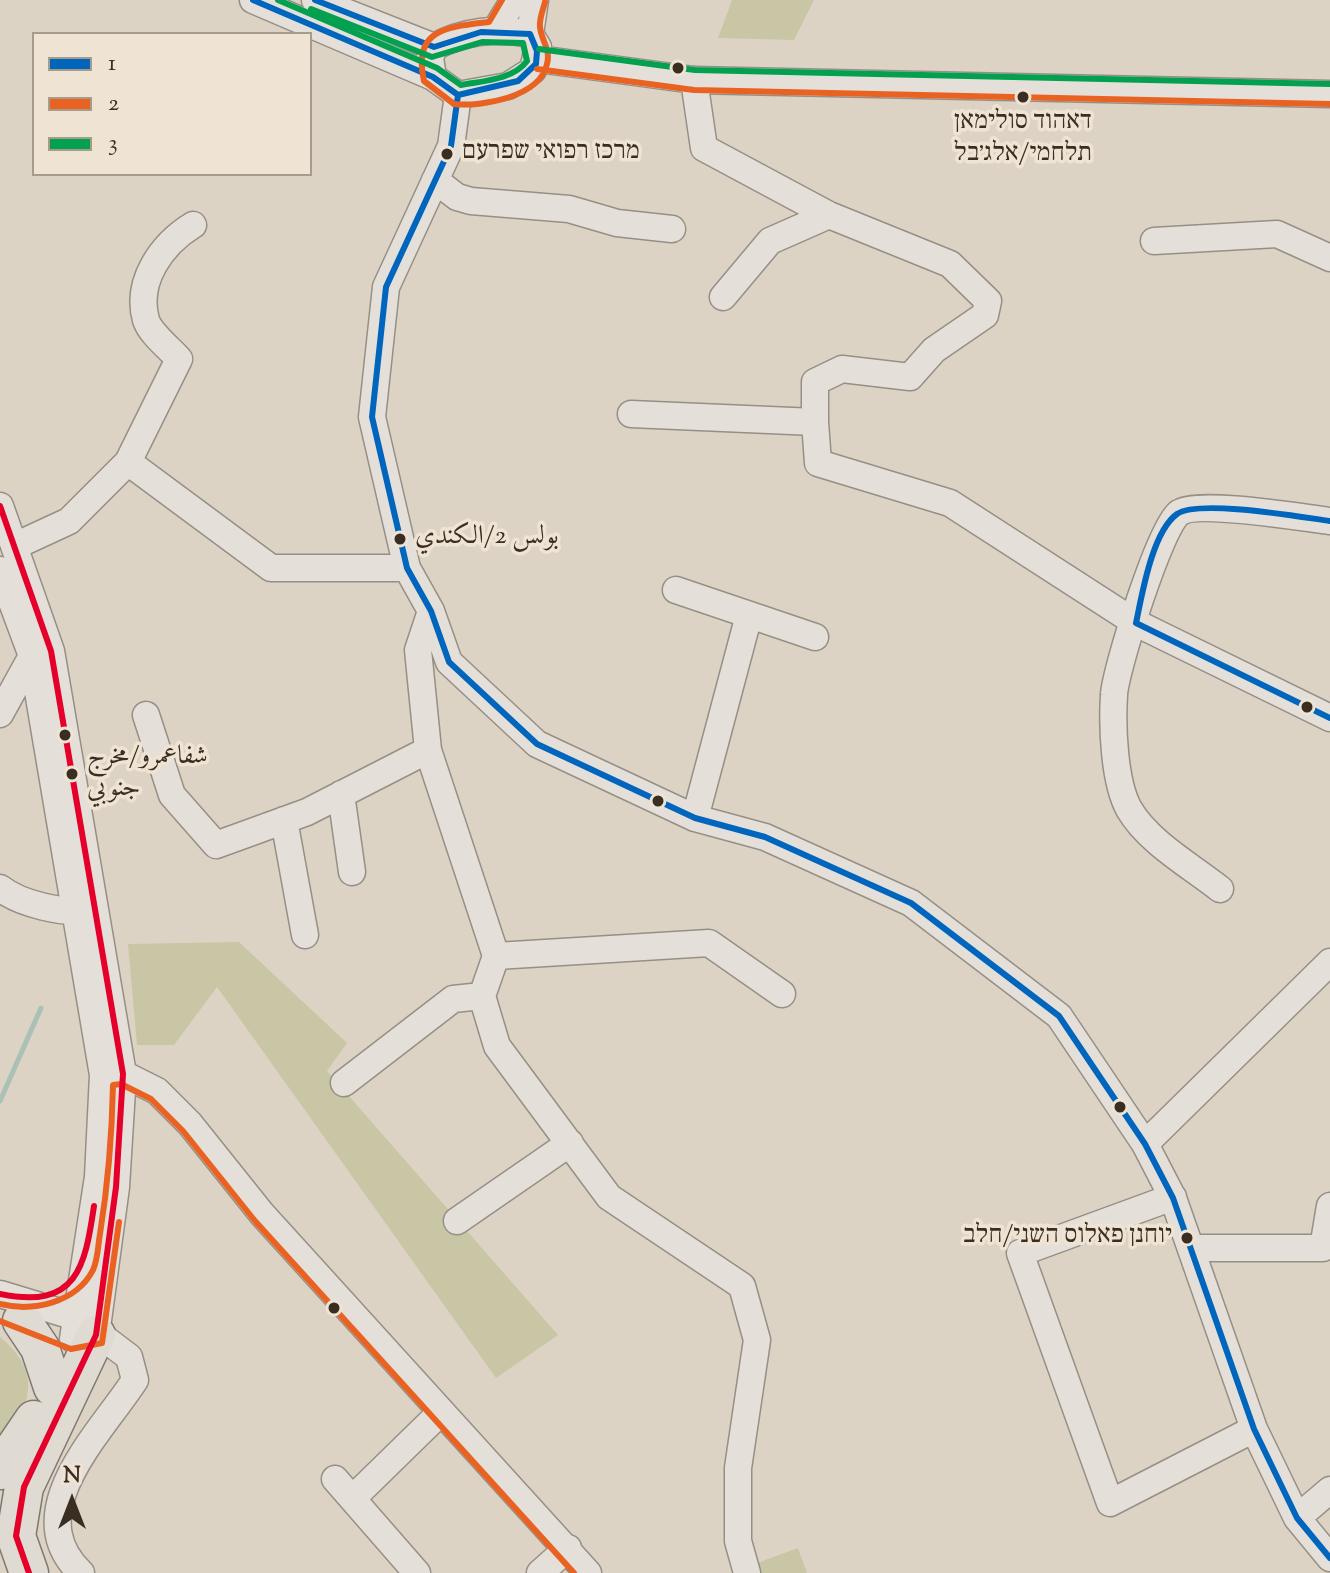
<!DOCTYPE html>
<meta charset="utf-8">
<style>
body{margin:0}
#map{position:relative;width:1330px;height:1573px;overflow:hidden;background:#dcd3c5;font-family:"Sorts Mill Goudy",serif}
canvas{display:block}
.legend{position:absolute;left:32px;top:32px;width:280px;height:144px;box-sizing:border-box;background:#efe4d3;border:2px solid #a79b8c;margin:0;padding:10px 14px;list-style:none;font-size:24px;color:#3a2d22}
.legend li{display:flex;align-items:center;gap:16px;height:40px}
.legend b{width:40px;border:2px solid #a79b8c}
.north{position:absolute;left:32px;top:1461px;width:80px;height:80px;-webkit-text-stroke:6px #efe4d3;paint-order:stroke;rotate:0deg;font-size:22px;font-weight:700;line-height:32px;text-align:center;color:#3a2d22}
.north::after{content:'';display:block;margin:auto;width:28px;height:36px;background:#3a2d22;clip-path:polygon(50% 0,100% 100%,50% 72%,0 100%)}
</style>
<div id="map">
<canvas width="1330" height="1573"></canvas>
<ul class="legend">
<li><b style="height:10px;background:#0065bd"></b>1</li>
<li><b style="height:10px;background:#e96222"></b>2</li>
<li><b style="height:10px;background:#03a04f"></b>3</li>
</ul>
<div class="north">N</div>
</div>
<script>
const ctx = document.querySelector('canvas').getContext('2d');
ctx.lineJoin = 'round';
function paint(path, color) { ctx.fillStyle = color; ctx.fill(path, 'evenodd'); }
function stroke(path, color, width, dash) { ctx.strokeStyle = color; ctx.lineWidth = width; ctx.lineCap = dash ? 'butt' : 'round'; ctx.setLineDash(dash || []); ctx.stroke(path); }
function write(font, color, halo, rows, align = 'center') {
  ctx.font = font + ' "Sorts Mill Goudy",Amiri,"Frank Ruhl Libre",serif'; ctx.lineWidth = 7; ctx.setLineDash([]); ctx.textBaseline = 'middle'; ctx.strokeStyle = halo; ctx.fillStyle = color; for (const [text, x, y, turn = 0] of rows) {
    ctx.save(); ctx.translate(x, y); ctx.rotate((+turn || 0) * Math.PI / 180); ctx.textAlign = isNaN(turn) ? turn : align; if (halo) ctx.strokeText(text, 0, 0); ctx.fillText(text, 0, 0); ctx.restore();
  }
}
paint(new Path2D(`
 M 732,0 L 814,0 L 794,40 L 718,38 Z
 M 239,942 L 347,1043 L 327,1071 L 558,1335 L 496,1378 L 217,987 L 174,1045 L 137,1045 L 128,944 Z
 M 0,1337 C 49,1378 24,1411 0,1456 Z
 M 798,1548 L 807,1573 L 760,1573 L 757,1563 Z`), '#c9c6a6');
stroke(new Path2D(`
 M 0,1101 L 41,1008`), '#abc1b5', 5);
const minor = new Path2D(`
 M 253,0 L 433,77 L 458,95 L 508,86 L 533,70 L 538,47 L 530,34 L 535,0
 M 315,0 L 434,47
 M 495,31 L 514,0
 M 538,59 L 694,80 L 1330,94
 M 433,77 L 430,58 L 434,47 C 463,31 498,27 530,34
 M 694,80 L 704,148 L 829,215 L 950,264 L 988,301 L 985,315 L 934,350 L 910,377 L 842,369 L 815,382 L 815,422
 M 458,95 L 451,146 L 386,287 L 372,417 L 407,568 L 431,611 L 449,662 L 537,744 L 695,818 L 765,837 L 911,903 L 1059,1016 L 1145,1144 L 1173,1198 L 1254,1429 L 1297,1518 L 1330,1558
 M 435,180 L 457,197 L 471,201 L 569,209 L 617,223 L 672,229
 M 1154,241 L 1277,234 L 1330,258
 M 723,297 L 770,241 L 829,215
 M 631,414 L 815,422 L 818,463 L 950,503 L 1136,623 L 1330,718
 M 128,462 L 179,359 C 169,348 150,333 146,320 C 135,281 162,244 193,225
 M 0,506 L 51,651 L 123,1074 L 116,1187 L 96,1335
 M 15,546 L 69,521 L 128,462 L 271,568 L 407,568
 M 0,570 L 32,656 L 103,1075 L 98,1177 L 73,1339
 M 676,590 L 815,637
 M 431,611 L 418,650 L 428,750 L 496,956 L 709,943 L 782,994
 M 0,714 L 32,656
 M 146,715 L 172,795 L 216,845 L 307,812 L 428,750
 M 341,794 L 352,872
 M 695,818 L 749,615
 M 284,820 L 305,935
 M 0,888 C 20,904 64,914 88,910
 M 1220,889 C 1191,866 1148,842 1129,809 C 1114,782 1112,726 1114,695 C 1115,671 1161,524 1179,513 C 1197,500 1304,518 1330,521
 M 496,956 L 482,996 L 497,1046 L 609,1197 L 742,1286 L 757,1340 L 738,1468 L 738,1541 L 747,1573
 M 110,1074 L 123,1074 L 157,1091 L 190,1124 L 262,1214 L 588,1573
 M 344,1083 L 453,999 L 482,996
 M 1145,1144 L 1330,962
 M 1173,1197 L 1020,1253 L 1110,1503 L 1254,1429
 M 457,1221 L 570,1143
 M 1192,1248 L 1323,1248 L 1330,1206
 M 0,1294 L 76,1317 L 129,1357 L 135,1380 C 101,1433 17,1512 81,1573
 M 335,1479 L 417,1573
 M 353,1498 L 440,1413
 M 1297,1518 L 1330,1490
 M 540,1573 L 568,1548`);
const highway = new Path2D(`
 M 22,1321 L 40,1348 L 53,1387
 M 0,1470 L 34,1420
 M 29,1573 L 16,1536 L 24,1487 L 96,1335`);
stroke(minor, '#968f85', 29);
stroke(highway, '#7e7870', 41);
stroke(minor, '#e4e0d9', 26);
stroke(highway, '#dfdad2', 38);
stroke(new Path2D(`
 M 253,0 L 433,77 L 458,95 L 518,81 L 536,64 L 537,51 L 530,34 L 481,32 L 434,47 L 315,0
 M 458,95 L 451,146 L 386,287 L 372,417 L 407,568 L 431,611 L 449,662 L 537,744 L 695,818 L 765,837 L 911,903 L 1059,1016 L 1145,1144 L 1173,1198 L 1254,1429 L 1297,1518 L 1330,1558
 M 1136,623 C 1142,595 1152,532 1177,514 C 1199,499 1300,517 1330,521
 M 1136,623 L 1330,718`), '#0065bd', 6);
stroke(new Path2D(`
 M 502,0 L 489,22 C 447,27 412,29 424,81 L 454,104 C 482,107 540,97 547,64 C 551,49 541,40 540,27 C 539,19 543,10 545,2
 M 537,69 L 694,90 L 1330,104
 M 0,1304 C 33,1312 76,1303 93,1270 C 98,1259 98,1245 100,1234 C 108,1184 112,1134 113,1085 L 121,1084 L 151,1099 L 183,1131 L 255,1221 L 574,1573
 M 0,1321 L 71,1349 L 102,1343 L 119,1222`), '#e96222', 6);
stroke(new Path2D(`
 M 278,0 L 437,68 L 461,85 C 482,81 513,80 527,61 L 523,43 L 482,42 L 432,57 L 311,9
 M 539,49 L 695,70 L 1330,84`), '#03a04f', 6);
stroke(new Path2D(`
 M 0,506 L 51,651 L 123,1074 L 116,1187 L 96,1335 L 24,1487 L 16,1536 L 29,1573
 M 0,1294 C 77,1310 85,1267 94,1206`), '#e4002b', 6);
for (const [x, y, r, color] of [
 [678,68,7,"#3a2d22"],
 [1023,97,7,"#3a2d22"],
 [447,154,7,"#3a2d22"],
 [400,539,7,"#3a2d22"],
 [1307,707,7,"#3a2d22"],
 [65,735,7,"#3a2d22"],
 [72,774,7,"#3a2d22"],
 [658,801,7,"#3a2d22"],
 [1120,1107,7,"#3a2d22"],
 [1187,1238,7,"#3a2d22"],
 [334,1308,7,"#3a2d22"]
]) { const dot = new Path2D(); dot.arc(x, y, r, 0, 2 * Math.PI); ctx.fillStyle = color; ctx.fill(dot); stroke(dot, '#efe4d3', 3); }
write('26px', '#3a2d22', '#efe4d3', [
 ["דאהוד סולימאן",1023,124,"center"],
 ["תלחמי/אלג׳בל",1023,156,"center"],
 ["מרכז רפואי שפרעם",462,154],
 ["بولس 2/الكندي",415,539],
 ["شفاعمرو/مخرج",87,759],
 ["جنوبي",87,791],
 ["יוחנן פאלוס השני/חלב",1172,1238,"right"]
], 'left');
</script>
